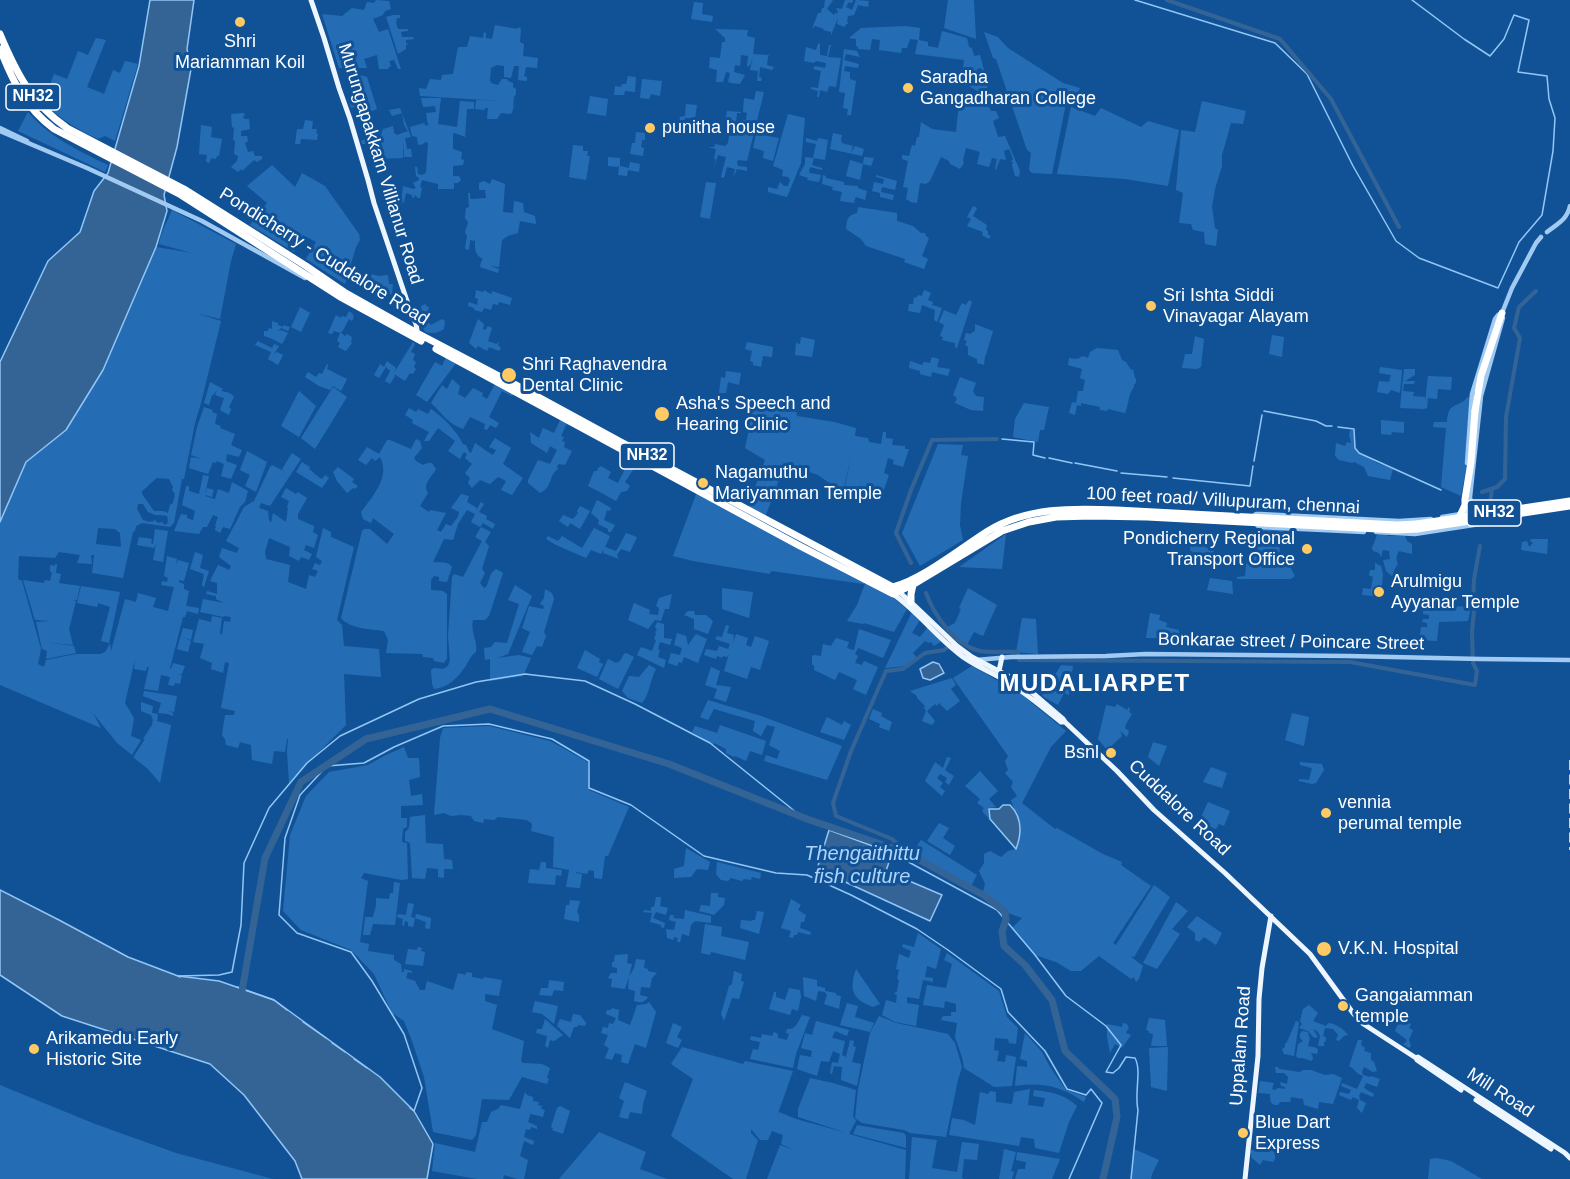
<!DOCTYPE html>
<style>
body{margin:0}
canvas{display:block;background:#115296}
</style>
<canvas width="1570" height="1179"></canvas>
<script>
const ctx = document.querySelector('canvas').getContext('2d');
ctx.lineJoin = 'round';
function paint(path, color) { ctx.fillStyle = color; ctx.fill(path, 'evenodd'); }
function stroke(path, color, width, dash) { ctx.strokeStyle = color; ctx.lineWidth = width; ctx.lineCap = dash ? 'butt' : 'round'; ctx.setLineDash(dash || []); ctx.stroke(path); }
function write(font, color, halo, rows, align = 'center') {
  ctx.font = font + ' Helvetica,sans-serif'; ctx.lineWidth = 6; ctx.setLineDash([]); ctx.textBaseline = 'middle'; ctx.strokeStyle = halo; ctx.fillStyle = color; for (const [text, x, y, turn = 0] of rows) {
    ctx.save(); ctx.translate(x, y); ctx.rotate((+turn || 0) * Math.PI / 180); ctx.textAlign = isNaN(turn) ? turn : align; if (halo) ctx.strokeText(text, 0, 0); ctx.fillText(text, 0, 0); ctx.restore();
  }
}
paint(new Path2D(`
 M 376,0 L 389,1 L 391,9 L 385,11 L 383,15 L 373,19 L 379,32 L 388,29 L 401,69 L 398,69 L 394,60 L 389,61 L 391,66 L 389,67 L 388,69 L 379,69 L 377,55 L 364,59 L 367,68 L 339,68 L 322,14 L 342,16 L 352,8 L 364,10 L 367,2 L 374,3 Z
 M 825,0 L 833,0 L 827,9 L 834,15 L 835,13 L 837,14 L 838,11 L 836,9 L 837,8 L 842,9 L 845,0 L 853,0 L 852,3 L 849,2 L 846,7 L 852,10 L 856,0 L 869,1 L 868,7 L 858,5 L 854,15 L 848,16 L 847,22 L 849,24 L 846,24 L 845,27 L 837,24 L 838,18 L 831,35 L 831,32 L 823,30 L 824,29 L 815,26 L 812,29 L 818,13 L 821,13 L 822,8 L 824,8 Z
 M 948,0 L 974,0 L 976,39 L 944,28 Z
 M 694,2 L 703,3 L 702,14 L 713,16 L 712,22 L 691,19 Z
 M 393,15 L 400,15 L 400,18 L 397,18 L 396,23 L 398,29 L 408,29 L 408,31 L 401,32 L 402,37 L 413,37 L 414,39 L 406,40 L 406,43 L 409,44 L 406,45 L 406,49 L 398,54 L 386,17 Z
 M 495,25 L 517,29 L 518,27 L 521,29 L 520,42 L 524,44 L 523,56 L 538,58 L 537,68 L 526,67 L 524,76 L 527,77 L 527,81 L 518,80 L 519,66 L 514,66 L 511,78 L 504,77 L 504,66 L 497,65 L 491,68 L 490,80 L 491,83 L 498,85 L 502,79 L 507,79 L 508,81 L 513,83 L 513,87 L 516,89 L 516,94 C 511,99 516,107 511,114 L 501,113 L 497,119 L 487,119 L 488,108 L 485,108 L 485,110 L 475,109 L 476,100 L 503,101 L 420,96 L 419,88 L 426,89 L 430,79 L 441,80 L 442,75 L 453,74 L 458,47 L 467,47 L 470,36 L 483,38 L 484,32 L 486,33 L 486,38 L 492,39 Z
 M 905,26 L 920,28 L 919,40 L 928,42 L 928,46 L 938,48 L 942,31 L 967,38 L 969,47 L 972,48 L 974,56 L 980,55 L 985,74 L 981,68 L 977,69 L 978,75 L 982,80 L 986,80 L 988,91 L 979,92 L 969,86 L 972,76 L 969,76 L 970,69 L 963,68 L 964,60 L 915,54 L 918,40 L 910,39 L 907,48 L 902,48 L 901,53 L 879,50 L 880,40 L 872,39 L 870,50 L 858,49 L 858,47 L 856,46 L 856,39 L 849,38 L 861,28 Z
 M 715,29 L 748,30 L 747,36 L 755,38 L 753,54 L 769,55 L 768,57 L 767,65 L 774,67 L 772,70 L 760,67 L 759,77 L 762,78 L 761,81 L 757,81 L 758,71 L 750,70 L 750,69 L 753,57 L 750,65 L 747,67 L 748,56 L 741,55 L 740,66 L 735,65 L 734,72 L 745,75 L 740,84 L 731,83 L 731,81 L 730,83 L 728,82 L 730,73 L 726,72 L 723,82 L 716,82 L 717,70 L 709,68 L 710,57 L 720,58 L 722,42 L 725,42 L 725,38 Z
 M 984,32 L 998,37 L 1008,48 L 1063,83 L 1080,88 L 1075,99 L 1066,103 L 1052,174 L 1032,173 L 1029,170 L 1031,153 L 1027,150 L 996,59 L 993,58 Z
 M 96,38 L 106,40 L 87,87 L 104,94 L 113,70 L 120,73 L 125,61 L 138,64 L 115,141 L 105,136 L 98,139 C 71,126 55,116 36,93 L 38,85 L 49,88 L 54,74 L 67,79 L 78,51 L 88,55 Z
 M 820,43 L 820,55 L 827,56 L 829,45 L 831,45 L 828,57 L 841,58 L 836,87 L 829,86 L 827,92 L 820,90 L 819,97 L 817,97 L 818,91 L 811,89 L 811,87 L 818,88 L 821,71 L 813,69 L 815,66 L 825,68 L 826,63 L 816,61 L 814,63 L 804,61 L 806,47 L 816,50 L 818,44 Z
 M 844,49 L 857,51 L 860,57 L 846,54 L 844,60 L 859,64 L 858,68 L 845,66 L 844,71 L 850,72 L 850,79 L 856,81 L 851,115 L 847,115 L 848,109 L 843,108 L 845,93 L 839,92 Z
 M 360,73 L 360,75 L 367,77 L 377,109 L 364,114 L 361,105 L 351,108 L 349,102 L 356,102 L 362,100 L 354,74 Z
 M 628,76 L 636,77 L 635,92 L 625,91 L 624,95 L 614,95 L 615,86 L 621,87 L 622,84 L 626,84 Z
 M 642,79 L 662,81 L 660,96 L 651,94 L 649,99 L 640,98 Z
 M 756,91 L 764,92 L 747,161 L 738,160 L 737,163 L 738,166 L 747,167 L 747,171 L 737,169 L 733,178 L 735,169 L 727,167 L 724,178 L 721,177 L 726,157 L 718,155 L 713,170 L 716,159 L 714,159 L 716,149 L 708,147 L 714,147 L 715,144 L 725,146 L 728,143 L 730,130 L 736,130 L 736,123 L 725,121 L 727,111 L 741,112 L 741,113 L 737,113 L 736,123 L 740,123 L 740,121 L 746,120 L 747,113 L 743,112 L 744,98 L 754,100 Z
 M 960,94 L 989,95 L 992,101 L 987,103 L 991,111 L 996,111 L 999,118 L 993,121 L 998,137 L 1005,136 L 1020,171 L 1019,177 L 1015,176 L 1012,165 L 1013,162 L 1011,162 L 1013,159 L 1009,149 L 1004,151 L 1006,160 L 1000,159 L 996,170 L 995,169 L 997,159 L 992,158 L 989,167 L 977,164 L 980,152 L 966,148 L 963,160 L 964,163 L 960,169 L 950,164 L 949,161 L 941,157 L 930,181 L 926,184 L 920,183 L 917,203 L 911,202 L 906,199 L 908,188 L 903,187 L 908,161 L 902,159 L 902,155 L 909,156 L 912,145 L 915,146 L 917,137 L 919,137 L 921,122 L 932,129 L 956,132 Z
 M 590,96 L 608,99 L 606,116 L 587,113 Z
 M 421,98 L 441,98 L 438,124 L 457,127 L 460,101 L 474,102 L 474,109 L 467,109 L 465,137 L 455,133 L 453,134 L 453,149 L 462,152 L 461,159 L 464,160 L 463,165 L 453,166 L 453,176 L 459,176 L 461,180 L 458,183 L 454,183 L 454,189 L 438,189 L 438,184 L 422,180 L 420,187 L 422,188 L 420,198 L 418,198 L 415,195 L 414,198 L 412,197 L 412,195 L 406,193 L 404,202 L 401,203 L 403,186 L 413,189 L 416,188 L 413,183 L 419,180 L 419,178 L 416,176 L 415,167 L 417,167 L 418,174 L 422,175 L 426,173 L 428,143 L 425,142 L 423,144 L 418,145 L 417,137 L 412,136 L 410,127 L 424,123 L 426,126 L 428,125 L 426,113 L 436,112 L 435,106 L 423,107 Z
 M 1202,101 L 1246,111 L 1243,124 L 1231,123 L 1222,155 L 1222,166 L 1215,189 L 1212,207 L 1215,228 L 1218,230 L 1216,246 L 1205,244 L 1204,232 L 1193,230 L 1191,224 L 1179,223 L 1183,193 L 1176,190 L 1181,130 L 1195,132 Z
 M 686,104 L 697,105 L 695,119 L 698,123 L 708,124 L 707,130 L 690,128 L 691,118 L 685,118 L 684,126 L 679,125 L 680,117 L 685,116 Z
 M 1071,107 L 1095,116 L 1101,108 L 1141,127 L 1148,121 L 1179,130 L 1168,186 L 1125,179 L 1057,174 Z
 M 400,108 L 411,137 L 405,138 L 407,149 L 411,149 L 412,157 L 404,157 L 403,139 L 403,158 L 376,159 L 377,154 L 372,153 L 372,151 L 375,151 L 376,148 L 380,148 L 380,143 L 373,142 L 370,147 L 368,144 L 362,144 L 361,141 L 365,139 L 368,140 L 380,138 L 383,129 L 393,126 L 394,133 L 397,135 L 408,131 L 404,125 L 402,113 L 392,116 L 389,110 Z
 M 28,112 C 48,136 80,152 108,165 L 105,172 L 18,131 Z
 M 244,113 L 245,115 L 243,116 L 244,119 L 249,119 L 250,129 L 241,131 L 241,136 L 247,136 L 248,141 L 245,143 L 248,152 L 253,151 L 255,156 L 262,156 L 262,159 L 257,162 L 254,160 L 242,171 L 241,169 L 238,172 L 231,167 L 237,161 L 238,156 L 234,154 L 235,141 L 233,140 L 234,128 L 232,127 L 231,114 Z
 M 788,114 L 805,118 L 801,163 L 787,197 L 768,192 L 768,187 L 777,189 L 780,182 L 784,186 L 788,186 L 790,180 L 788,177 L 782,176 L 783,170 L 773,166 Z
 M 305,120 L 313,121 L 312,129 L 317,129 L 316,133 L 318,134 L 317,140 L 301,139 L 300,144 L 295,144 L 297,129 L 303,129 Z
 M 201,125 L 212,127 L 211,137 L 222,139 L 219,156 L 217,156 L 216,159 L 211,158 L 210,162 L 208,163 L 206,161 L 207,155 L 199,154 Z
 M 636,132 L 645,133 L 645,140 L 642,140 L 641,147 L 644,148 L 643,156 L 630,154 L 632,143 L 635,143 Z
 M 833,133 L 842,135 L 841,140 L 842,143 L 853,146 L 851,153 L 855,146 L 864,149 L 862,156 L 830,149 Z
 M 756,134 L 779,138 L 773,161 L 763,158 L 764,151 L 753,148 Z
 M 806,138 L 817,141 L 818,138 L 828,140 L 825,160 L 814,158 L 812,165 L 822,168 L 822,170 L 810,167 L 809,171 L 810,173 L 821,175 L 819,182 L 807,180 L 808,178 L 799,175 L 805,164 L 805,157 L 813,158 L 816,144 L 806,142 Z
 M 573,145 L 583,146 L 583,151 L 588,151 L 587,156 L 590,156 L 586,180 L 569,177 Z
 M 608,157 L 620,158 L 620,166 L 629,168 L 630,162 L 640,164 L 639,172 L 628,170 L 627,176 L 618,175 L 619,166 L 618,166 L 618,167 L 608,166 Z
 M 864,157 L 874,158 L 871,166 L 863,164 L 860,180 L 846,176 L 850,160 L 863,164 Z
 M 272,165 L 295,187 L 302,173 L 325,186 L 359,234 L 360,240 L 356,247 L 345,284 L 306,259 L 316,242 L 303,235 L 294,252 L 250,225 L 267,203 L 247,186 Z
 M 823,175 L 826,176 L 826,178 L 844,182 L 844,185 L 858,186 L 858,188 L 867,191 L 865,200 L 856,197 L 854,201 L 855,203 L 840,201 L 842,192 L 832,190 L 833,187 L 822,184 Z
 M 876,175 L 897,181 L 895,190 L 882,187 L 881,192 L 894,195 L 893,200 L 880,197 L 880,193 L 872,191 L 874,182 L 883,184 L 884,179 L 876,177 Z
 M 492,179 L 505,184 L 503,212 L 513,213 L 514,201 L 523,203 L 524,212 L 535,216 L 536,224 L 520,221 L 518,233 L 508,236 L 502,240 L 499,267 L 490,266 L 499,269 L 498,273 L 480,267 L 481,262 L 483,259 C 474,255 475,248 475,239 L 474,241 L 470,240 L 469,250 L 465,249 L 467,236 L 465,232 L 468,222 L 465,218 L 466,208 L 469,207 L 468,193 L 470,193 L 470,198 L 472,199 L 486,198 L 485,190 L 479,190 L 479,183 L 484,181 L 490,184 Z
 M 706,182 L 716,183 L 710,219 L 700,217 Z
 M 973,206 L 977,208 L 973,216 L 987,225 L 986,230 L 988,231 L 988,235 L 991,236 L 989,239 L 982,235 L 983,232 L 967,226 L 971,219 L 967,217 Z
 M 858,207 L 897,213 L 897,221 L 913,226 L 921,233 L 925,233 L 926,236 L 929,238 L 922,256 L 928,259 L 924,269 L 904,262 L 905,259 L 866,246 L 861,239 L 846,229 C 847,219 847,216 857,213 Z
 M 172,210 L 236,244 L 231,261 L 220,319 L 196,313 L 221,321 L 201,403 L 195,423 L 184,479 L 182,479 L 174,523 L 170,527 L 142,523 L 136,526 L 135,531 L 133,532 L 123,578 L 92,573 L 94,555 L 91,555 L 92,564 L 77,563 L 80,555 L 59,552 L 55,558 L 19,556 L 18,579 L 22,581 L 41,649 L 38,664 L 44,667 L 46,660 L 76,654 L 101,654 L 106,651 L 110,643 L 111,651 L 125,599 L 136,602 L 138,593 L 156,598 L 153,607 L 168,611 L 174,587 L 161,585 L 162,581 L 167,582 L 168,578 L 164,576 L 167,556 L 177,559 L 176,565 L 178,560 L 189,563 L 184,581 L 179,580 L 179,582 L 184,584 L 184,589 L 189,591 L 186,606 L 199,608 L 198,614 L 187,611 L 185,617 L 183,617 L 170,668 L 171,669 L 173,663 L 185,666 L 182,674 L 178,674 L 182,675 L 180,684 L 175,683 L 174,686 L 168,685 L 170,677 L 161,675 L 158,691 L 144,689 L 149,667 L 147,667 L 146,671 L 134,669 L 135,659 L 125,703 L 134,718 L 131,736 L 141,740 L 132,755 L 117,743 L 93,713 L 101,728 L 0,685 L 0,522 L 26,462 L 66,430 L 103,370 L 156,247 L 192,253 L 159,244 C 161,232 167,222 172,210 ZM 157,478 L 169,479 L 173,487 L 172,490 L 175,494 L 173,503 L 170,505 L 168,513 L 163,511 L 154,511 L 142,494 L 142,491 C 148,487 151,482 157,478 ZM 138,504 L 143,504 L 148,512 L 155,515 L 159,515 L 167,516 L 168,520 L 167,524 L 165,525 L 162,522 L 158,523 L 155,520 L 152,522 L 150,521 L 149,522 L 143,520 L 137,509 ZM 98,528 L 115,529 L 120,533 L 121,547 L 96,544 Z
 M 372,274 L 378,276 L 388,275 L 389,284 L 393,284 L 392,294 L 388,294 L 386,300 L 383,299 L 383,295 L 374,293 L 374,291 L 365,288 L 368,279 L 370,280 Z
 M 476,290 L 483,292 L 485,290 L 488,293 L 492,294 L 492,291 L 512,298 L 510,305 L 499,302 L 498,305 L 493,304 L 491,310 L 484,308 L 482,312 L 474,310 L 474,308 L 468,306 L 469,302 L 477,305 L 478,299 L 475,298 Z
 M 925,290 L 931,293 L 928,300 L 933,302 L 932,305 L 942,308 L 937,322 L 934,320 L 935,310 L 922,305 L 920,313 L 908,311 L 909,304 L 913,304 L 914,297 L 916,298 L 918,295 L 922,296 L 923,292 Z
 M 969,300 L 972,302 L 957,348 L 955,347 L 955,343 L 942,340 L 943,337 L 940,336 L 944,325 L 939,322 L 944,310 L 956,315 L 962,303 L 966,305 Z
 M 426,304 L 426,306 L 429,307 L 427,321 L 431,325 L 442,319 L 445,321 L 444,329 C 438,333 433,334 425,332 L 422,325 L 421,316 L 424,315 L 423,312 L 420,311 L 422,310 L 421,306 Z
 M 300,307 L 310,313 L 301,332 L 291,327 Z
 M 349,311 L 353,314 L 353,316 L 354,317 L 352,321 L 349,319 L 342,332 L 340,332 L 345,336 L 347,334 L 352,337 L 351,342 L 352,343 L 346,351 L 338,347 L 340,343 L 337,341 L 340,333 L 334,331 L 332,334 L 328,333 L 336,315 L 341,318 L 342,316 L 346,317 Z
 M 478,319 L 484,324 L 483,330 L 486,329 L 488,326 L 492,328 L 488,341 L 496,344 L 499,342 L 498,345 L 501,348 L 499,351 L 489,347 L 487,351 L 478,346 L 476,349 L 469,343 Z
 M 272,321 L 278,323 L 278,325 L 283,327 L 283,325 L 290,327 L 288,331 L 281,328 L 278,331 L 281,330 L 288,333 L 282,344 L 270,338 L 264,336 L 264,331 L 268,331 L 269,328 L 272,329 Z
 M 975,324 L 993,331 L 986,355 L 985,356 L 984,365 L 977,363 L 977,359 L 968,355 L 968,347 L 965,345 L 967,341 L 964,340 L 966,333 L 970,334 L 975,331 Z
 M 1272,335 L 1284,337 L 1282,357 L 1269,354 Z
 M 1195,336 L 1204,339 L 1201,367 L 1197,369 L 1182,368 L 1185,354 L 1192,354 Z
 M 801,337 L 815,340 L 812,357 L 795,355 L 796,343 L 800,344 Z
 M 258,341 L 272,348 L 274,344 L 279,346 L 274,354 L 277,352 L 283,355 L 278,365 L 268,359 L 271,352 L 255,345 Z
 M 413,342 L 415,344 L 411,352 L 415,354 L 413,360 L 416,362 L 414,367 L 416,369 L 413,374 L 410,373 L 405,381 L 394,374 L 395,376 L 390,384 L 385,381 L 390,371 L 386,367 L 379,378 L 374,375 L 380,364 L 384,367 L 387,361 L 396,368 L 394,373 Z
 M 747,342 L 773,347 L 772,357 L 763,356 L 761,367 L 753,365 L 753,362 L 750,361 L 752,351 L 745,349 Z
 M 1097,348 L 1118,350 L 1122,360 L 1126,362 L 1131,370 L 1133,369 L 1135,378 L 1136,379 L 1136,383 L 1134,384 L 1134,387 C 1128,394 1129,404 1125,413 L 1108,409 L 1107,411 L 1100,410 L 1100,407 L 1081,403 L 1081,406 L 1077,405 L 1075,415 L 1069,413 L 1072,402 L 1076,403 L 1078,391 L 1083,391 L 1085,380 L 1080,378 L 1082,369 L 1068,365 L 1069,358 L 1077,359 L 1083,356 L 1088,358 L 1090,352 Z
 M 446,357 L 456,363 L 427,402 L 416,395 L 435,362 L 442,366 Z
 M 932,357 L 939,359 L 937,367 L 950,369 L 948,376 L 932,372 L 931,377 L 920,374 L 920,371 L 909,368 L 910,361 L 922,365 L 924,362 L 930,363 Z
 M 327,364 L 328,365 L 327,369 L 347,379 L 341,391 L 333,386 L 330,390 L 319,386 L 305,377 L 308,372 L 316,377 L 319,373 L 322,374 Z
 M 1380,367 L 1402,370 L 1400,393 L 1391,390 L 1388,394 L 1377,392 L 1379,381 L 1389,382 L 1391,375 L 1379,373 Z
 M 1404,369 L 1415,369 L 1415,375 L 1405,381 L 1415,381 L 1414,384 L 1404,384 L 1403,391 L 1414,392 L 1413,396 L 1425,397 L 1425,402 L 1428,376 L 1452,377 L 1451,390 L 1438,389 L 1437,399 L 1428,398 L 1427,408 L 1424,409 L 1400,408 Z
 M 726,371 L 741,373 L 739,385 L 728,382 L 726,393 L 719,393 L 721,377 L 725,378 Z
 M 960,377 L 976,383 L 973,391 L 976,396 L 984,397 L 983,411 L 971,410 L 955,403 L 957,398 L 953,395 Z
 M 452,379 L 460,386 L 458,394 L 465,398 L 473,388 L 483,393 L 482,396 L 487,399 L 496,382 L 515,392 L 512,396 L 502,391 L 489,417 L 499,423 L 496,428 L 490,425 L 487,430 L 484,429 L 485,424 L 470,417 L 463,429 C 448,424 442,413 431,403 L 442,385 L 447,389 Z
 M 210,382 L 223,389 L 221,391 C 225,392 231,392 234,397 L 229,407 L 231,409 L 229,415 L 220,410 L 224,398 L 215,395 L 217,390 L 213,395 L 212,395 L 209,405 L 204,403 Z
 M 333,387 L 347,397 L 315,449 L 301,438 Z
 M 299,391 L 316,406 L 299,437 L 281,426 Z
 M 1468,397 L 1471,397 L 1468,460 L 1461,496 L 1441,487 L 1446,428 L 1433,427 L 1434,422 L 1447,422 C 1448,401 1457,409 1468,397 Z
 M 755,400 L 794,403 L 797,416 L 834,422 L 856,428 L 855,436 L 868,438 L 869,442 L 881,444 L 883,432 L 886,432 L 886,438 L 893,439 L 892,445 L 905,446 L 905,449 L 909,449 L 903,467 L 893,464 L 894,460 L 888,458 L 884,473 L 889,475 L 880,501 L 845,487 L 851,456 L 844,488 L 828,482 L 818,475 L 785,463 L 766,515 L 748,507 L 765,460 L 745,448 Z
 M 1024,403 L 1049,407 L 1044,430 L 1040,430 L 1038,442 L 1013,437 L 1015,419 Z
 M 204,407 L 213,410 L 212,412 L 217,414 L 215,424 L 221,426 L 220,428 L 235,434 L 231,445 L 242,450 L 239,457 L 227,454 L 226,461 L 237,465 L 231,479 L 221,476 L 224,464 L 217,461 L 216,463 L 213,462 L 208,474 L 189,468 L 191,457 L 202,459 L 191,455 L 197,427 Z
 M 409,408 L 416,412 L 418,409 L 428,414 L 431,409 C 443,417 456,430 463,444 L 466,445 L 469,452 L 471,453 L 475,443 C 482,447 487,452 493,455 L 496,450 L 489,447 L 495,438 L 511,448 L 503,464 L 523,478 L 512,495 L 501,490 L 506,481 L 498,477 L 490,484 L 480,480 L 472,488 L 468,483 L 470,478 L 465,473 L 472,464 L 465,458 L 467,454 L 464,452 L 460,459 L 448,451 L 455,441 L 438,428 L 429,441 L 424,441 L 429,432 L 412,423 L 413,420 L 405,415 Z
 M 561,418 L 568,421 L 561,436 L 564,437 L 562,441 L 565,442 L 564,447 L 572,451 L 565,465 L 559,464 L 557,466 L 558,469 C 548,476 553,487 540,493 L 528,483 L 528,480 L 538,460 L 550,464 L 557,450 L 550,446 L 547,453 L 531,443 L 530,432 L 539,438 L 543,428 L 554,433 Z
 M 1381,420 L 1404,422 L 1404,433 L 1392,432 L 1391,435 L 1381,434 Z
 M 1350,430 L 1354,430 L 1356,450 L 1377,463 L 1393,469 L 1390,480 L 1368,476 L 1364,467 L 1354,462 L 1352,463 L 1339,460 L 1335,456 L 1336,443 L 1345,446 L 1347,442 L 1351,443 L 1349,435 Z
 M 416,439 L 420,441 L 422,448 L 414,458 L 416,461 L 423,465 L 428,463 L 432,463 L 436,469 C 432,477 422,484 428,493 L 420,506 L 429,512 L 430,510 L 446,513 L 437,530 L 441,532 L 446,524 L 451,526 L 458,517 L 459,512 L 451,508 L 461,494 L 469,496 L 467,502 L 477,508 L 476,511 L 481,502 L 484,504 L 479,512 L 487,516 L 486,519 L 495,524 L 493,529 L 483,523 L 480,527 L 471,522 L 475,514 L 467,510 L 458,524 L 453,540 L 444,539 L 433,562 C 440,563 447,560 452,567 L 447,582 L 439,581 L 439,577 L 434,576 L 431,580 L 431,590 L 443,591 L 447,594 L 447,658 L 444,663 L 434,661 L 433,658 L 423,657 L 422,654 L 386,653 L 388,640 L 384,631 C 371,629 350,629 341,618 L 362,531 L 364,529 L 370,529 L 387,544 L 394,534 L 373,518 L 371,523 L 363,519 L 361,512 C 372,497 391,477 380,457 L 375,461 L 372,458 L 366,465 L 358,460 L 367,447 L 379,454 L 387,440 L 390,440 L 411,449 Z
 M 938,444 L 963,445 L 961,455 L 968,456 L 961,503 L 960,525 L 963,540 L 920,566 L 902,533 Z
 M 247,451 L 267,462 L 256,492 L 245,486 L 250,475 L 240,470 Z
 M 292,453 L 301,459 L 270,506 L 261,503 L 259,508 L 268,511 L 269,520 L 271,523 L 273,513 L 286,522 L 288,508 L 287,507 L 289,501 L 281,497 L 286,488 L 296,494 L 298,492 L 307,498 L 298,514 L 298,519 L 314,526 L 313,532 L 318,535 L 314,548 L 306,545 L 304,550 L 312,554 L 309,560 L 301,557 L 299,561 L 289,556 L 290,547 L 269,538 L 265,552 L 266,559 L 290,565 L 288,582 L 306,589 L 309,575 L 315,577 L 318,571 L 312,569 L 315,563 L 320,565 L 322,561 L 316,557 L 323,528 L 331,532 L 331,537 L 354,547 L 337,620 L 342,625 L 344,646 L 379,649 L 381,677 L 344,674 L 346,725 L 301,770 L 289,784 L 287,751 L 288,739 L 287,739 L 285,752 L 274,751 L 272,764 L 252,760 L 251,745 L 240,742 L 238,748 L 226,745 L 225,739 L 222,735 L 225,715 L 234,715 L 235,711 L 221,708 L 229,663 L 225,662 L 223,673 L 211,669 L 212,663 L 200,658 L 204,644 L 193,642 L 199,619 L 211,622 L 212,616 L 222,618 L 220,633 L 222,635 L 224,621 L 230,622 L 231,617 L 224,616 L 223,617 L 200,612 L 203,599 L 224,603 L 216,599 L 216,596 L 206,594 L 207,591 L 217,594 L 217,583 L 210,581 L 218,565 L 229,570 L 231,566 L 219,557 L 222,548 L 237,553 L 239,548 L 226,541 L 244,507 L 254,501 L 270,467 L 272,465 L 284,471 L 282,469 Z
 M 302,462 L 310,467 L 309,469 C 315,473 316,476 322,479 L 325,475 L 329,478 L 322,488 L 296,472 Z
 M 627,465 L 633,470 L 625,482 L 630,486 L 627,491 L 621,492 L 616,501 L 600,492 L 588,486 L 594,471 L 597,471 L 598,468 L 601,466 L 611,472 L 608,478 L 618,483 Z
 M 338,467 L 354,479 L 352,482 L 358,486 L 355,489 L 353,488 L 347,493 L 337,481 L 333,472 Z
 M 203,475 L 209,476 L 205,494 L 207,488 L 214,490 L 212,497 L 205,495 L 205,496 L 215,499 L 218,489 L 229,493 L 232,482 L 248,491 L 245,502 L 240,507 L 230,529 L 223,527 L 220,533 L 215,530 L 216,526 L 215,526 L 218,517 L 213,515 L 207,527 L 203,527 L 199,534 L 174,531 L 181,514 L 187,515 L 187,518 L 193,520 L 195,511 L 182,505 L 186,486 L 189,486 L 189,491 L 199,494 Z
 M 697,492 L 864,581 L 864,584 L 771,571 L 770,574 L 693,561 L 673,556 Z
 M 597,500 L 611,508 L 610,511 L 607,510 L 604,520 L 615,525 L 611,532 L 608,532 L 608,529 L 598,524 L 599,520 L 591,513 Z
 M 580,506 L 590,511 L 580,529 L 570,523 L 568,527 L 559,521 L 563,515 L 573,519 L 578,513 L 577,511 Z
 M 481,527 L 491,532 L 485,542 L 489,546 L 482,569 L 485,573 L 480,583 L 484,588 L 486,587 C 490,580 489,573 496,569 L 503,573 L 502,576 L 489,616 L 485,620 L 473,620 C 470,632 478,641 476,652 C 470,656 469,661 465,667 C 458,678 447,688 434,689 L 432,684 L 431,670 L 434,668 L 443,669 L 448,666 L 450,660 L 448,636 L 452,577 L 454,574 L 463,577 L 482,541 L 475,537 Z
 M 594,528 L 610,536 L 605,547 L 616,551 L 618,548 L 626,533 L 637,537 L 630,552 L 621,549 L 617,555 L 619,559 L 603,553 L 604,549 L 601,554 L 591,550 L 586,558 L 556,545 L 546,539 L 548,536 L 558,541 L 562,536 L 582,548 Z
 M 155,529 L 168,531 L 163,562 L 153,560 L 156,544 L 154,548 L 137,545 L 139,537 L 152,539 L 151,543 L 153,544 Z
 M 1263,529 L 1289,530 L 1288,534 L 1277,536 L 1279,540 L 1280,558 L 1292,558 L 1293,557 L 1295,559 L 1291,569 L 1295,576 L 1291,579 L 1237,579 L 1237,577 L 1245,576 L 1247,556 L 1255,550 L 1253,542 L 1256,531 L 1263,533 Z
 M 1006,534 L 1002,569 L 959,567 Z
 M 1386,534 L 1388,536 L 1405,536 L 1407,541 L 1412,544 L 1412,554 L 1399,551 C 1396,556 1396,560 1398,564 L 1394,570 L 1393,577 L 1386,571 L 1383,560 L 1390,559 L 1389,551 L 1383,550 L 1381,557 L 1379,553 L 1373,551 L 1372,548 L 1377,535 Z
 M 1203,536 L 1215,538 L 1213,548 L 1201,545 L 1214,551 L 1213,558 L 1208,556 L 1208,554 L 1205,554 L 1205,553 L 1200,553 L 1200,555 L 1193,555 L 1192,551 L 1190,551 L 1191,538 L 1202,540 Z
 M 1531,539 L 1548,539 L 1547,554 L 1521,550 L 1522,542 L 1527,541 L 1529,547 L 1533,543 L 1530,541 Z
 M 195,552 L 203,555 L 200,568 L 209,571 L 204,587 L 202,585 L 204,574 L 190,569 Z
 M 1375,563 L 1381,566 L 1383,574 L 1382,586 L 1376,586 L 1374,596 L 1362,595 L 1363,588 L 1371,589 L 1373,577 L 1369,575 L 1370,570 L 1375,570 Z
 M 55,564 L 57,564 L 56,573 L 61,574 L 59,583 L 80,586 L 77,600 L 72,600 L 76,601 L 69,629 L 73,645 L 45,642 L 74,646 L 76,653 L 46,659 L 47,651 L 42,649 L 36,622 L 51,621 L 35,620 L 23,580 L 44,583 L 45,580 L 50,581 L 52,573 L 50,571 L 50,565 L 55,566 Z
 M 1210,578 L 1232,581 L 1233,594 L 1207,590 Z
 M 866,581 L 888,593 L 907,609 L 894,632 L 864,623 L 863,624 L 847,621 L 857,605 Z
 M 515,585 L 532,596 L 508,654 L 497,658 L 519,655 L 531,658 L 523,676 L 490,681 L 490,659 L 485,660 L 484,648 L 491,647 L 495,642 L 507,643 L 519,604 L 508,600 Z
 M 81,586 L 120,592 L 109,643 L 101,641 L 110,607 L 98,603 L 97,607 L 77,603 Z
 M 722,588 L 753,592 L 749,618 L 722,609 Z
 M 968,588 L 997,605 L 983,636 L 974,632 L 967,645 L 962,643 L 947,627 L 955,623 L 961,609 L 959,608 Z
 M 545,589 L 552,593 L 554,599 L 544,632 L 546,636 L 542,647 L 537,646 L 532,655 L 522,652 L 530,632 L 522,628 L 529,606 L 543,609 L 544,606 L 540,604 L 544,598 Z
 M 672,594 L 669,609 L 665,609 L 661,621 L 655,620 L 648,629 L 628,620 L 634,603 L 650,610 L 649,614 L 658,615 L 659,608 L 656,606 L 659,598 Z
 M 1424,600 L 1431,602 L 1432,605 L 1471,607 L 1468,621 L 1439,622 L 1437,641 L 1419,640 L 1421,627 L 1427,627 L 1427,623 L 1422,622 L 1423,619 L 1429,619 L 1429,615 L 1423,614 Z
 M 688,611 L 694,611 L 695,615 L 706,615 L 713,621 L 708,634 L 694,629 L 694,619 L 684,615 Z
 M 912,612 L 920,620 L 912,633 L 920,637 L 928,627 L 942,641 L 934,646 L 931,642 L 929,643 L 925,641 L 913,653 L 917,658 L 906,666 L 885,668 Z
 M 1150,613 L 1160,615 L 1159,620 L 1167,623 L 1166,627 L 1179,630 L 1179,642 L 1168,641 L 1168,638 L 1146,638 Z
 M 1022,618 L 1036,619 L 1038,654 L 1016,652 Z
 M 657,622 L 664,624 L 664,638 L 672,639 L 670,645 L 660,642 L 658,649 L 660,650 L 658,657 L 666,660 L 664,668 L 637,655 L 641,647 L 652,651 L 656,640 L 654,639 L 656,634 L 655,632 L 657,630 L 655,627 Z
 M 726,625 L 729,626 L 727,633 L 734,635 L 733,643 L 736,634 L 748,638 L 746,645 L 751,647 L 755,636 L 769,641 L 760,670 L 751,667 L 747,679 L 724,671 L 729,654 L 727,657 L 723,656 L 722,658 L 717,656 L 716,659 L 704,655 L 706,649 L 717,651 L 719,646 L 728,649 L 730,644 L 715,639 L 717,636 L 722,637 Z
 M 183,628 L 193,630 L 191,640 L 182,637 L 191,641 L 188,652 L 177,649 Z
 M 859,629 L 891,640 L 883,658 L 858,648 L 855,654 L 858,656 L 855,663 L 862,665 L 864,661 L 878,667 L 866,695 L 853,689 L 857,680 L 839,672 L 835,680 L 814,670 L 814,665 L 812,665 L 812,656 L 814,655 L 821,656 L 823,644 L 831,646 L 836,638 L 849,642 L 847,648 L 854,650 Z
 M 677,633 L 686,636 L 688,645 L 696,634 L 707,639 L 698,663 L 684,657 L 682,663 L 679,662 L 677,666 L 668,663 L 671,653 L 680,655 L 682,648 L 674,645 Z
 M 585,650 L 600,659 L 599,662 L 603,664 L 597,677 L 577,668 Z
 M 626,653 L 634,657 L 618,689 L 599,679 L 608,659 L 616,663 L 620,661 L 624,654 Z
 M 649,665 L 656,669 C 650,679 650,694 642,703 L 628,698 L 622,691 L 629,676 L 639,677 Z
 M 1061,665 L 1073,666 L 1069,695 L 1064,693 L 1058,705 L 1042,696 Z
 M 972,666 L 1021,694 L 1066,731 L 1051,747 L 1022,803 L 1055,829 L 1057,828 L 1103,854 L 1122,862 L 1121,865 L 1151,886 L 1113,943 L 1116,945 L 1154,885 L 1170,897 L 1134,957 L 1130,956 L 1143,966 L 1139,979 L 1136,982 L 1134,977 L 1131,979 L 1099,956 L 1081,971 L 1071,971 L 1056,962 L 1035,955 L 1012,928 L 1022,918 L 1005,912 L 983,892 L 985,884 L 979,871 L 984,863 L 984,854 L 990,851 L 1001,857 L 1008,851 L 1016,849 C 1024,828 1017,819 1011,800 L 1017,796 L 1011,787 L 1013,782 L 1005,773 L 1008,770 L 1005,761 L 1008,756 L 953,678 Z
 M 711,667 L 720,671 L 716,685 L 731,687 L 726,702 L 714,698 L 717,689 L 705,685 Z
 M 952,678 L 956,685 L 951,689 L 960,701 L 947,711 L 939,703 L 937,706 L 935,704 L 927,711 L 935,721 L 932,725 L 922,721 L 926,711 L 924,708 L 925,706 L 917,698 L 917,696 L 910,691 Z
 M 144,691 L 177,696 L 174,712 L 168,711 L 173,713 L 173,716 L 168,714 L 158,713 L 161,703 L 143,696 Z
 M 708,700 L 761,716 L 842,746 L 827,780 L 764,761 L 766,755 L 777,759 L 780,751 L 769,745 L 775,727 L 767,725 L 761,736 L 753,731 L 755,721 L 714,709 L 708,720 L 700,717 Z
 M 141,702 L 153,706 L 152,713 L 158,714 L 157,721 L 171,725 L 160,783 L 148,769 L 134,758 L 134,756 L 145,739 L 143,739 L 152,725 L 153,720 L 151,715 L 141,711 Z
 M 1117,704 L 1127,710 L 1129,707 L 1130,709 L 1129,712 L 1132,714 L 1126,724 L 1125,728 L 1129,731 L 1127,737 L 1120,731 L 1122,736 L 1107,750 L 1098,739 L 1106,705 L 1115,707 Z
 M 873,709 L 882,713 L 881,716 L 892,722 L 889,731 L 879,727 L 880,724 L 869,719 Z
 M 1292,713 L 1309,717 L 1304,746 L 1285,740 Z
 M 827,717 L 842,725 L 844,721 L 851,725 L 844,740 L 820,732 Z
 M 720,725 L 766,741 L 762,755 L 750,751 L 746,761 L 735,756 L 734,757 L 726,753 L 726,749 L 714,743 L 713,745 L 692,732 L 695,726 L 717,733 Z
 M 489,726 L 550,741 L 588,762 L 589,790 L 629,807 L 608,856 L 605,856 L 602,879 L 594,878 L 594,871 L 589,870 L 587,874 L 576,872 L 576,873 L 582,874 L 580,888 L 566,887 L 569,870 L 553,867 L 554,837 L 531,831 L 532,824 L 527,820 L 498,817 L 494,820 L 484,819 L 483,823 L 474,821 L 471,816 L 461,815 L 451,816 L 444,813 L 434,815 L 440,738 L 443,728 Z
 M 1153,742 L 1167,746 L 1159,766 L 1148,757 Z
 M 404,747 L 408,758 L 419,758 L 420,777 L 409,780 L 411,796 L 422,794 L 423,805 L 401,806 L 401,818 L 407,818 L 407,827 L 403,829 L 402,842 L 407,843 L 408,879 L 402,880 L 364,873 L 361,878 L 368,881 L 360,942 L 369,944 L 368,951 L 394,955 L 394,960 L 401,964 L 402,972 L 404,972 L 404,969 L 412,971 L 412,973 L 408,972 L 406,978 L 415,981 L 420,990 L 425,990 L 427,981 L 453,990 L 458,973 L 466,975 L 466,972 L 472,973 L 472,977 L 483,979 L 484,977 L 502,980 L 499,996 L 485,994 L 485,1001 L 497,1005 L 492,1029 L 524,1041 L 521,1061 L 523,1063 L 542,1064 L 550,1068 L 547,1078 L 549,1079 L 547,1084 L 522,1077 L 509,1100 L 482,1099 L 476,1135 L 472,1140 L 433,1132 L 424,1077 L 412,1041 L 404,1021 L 392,1013 L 374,974 L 351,950 L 301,930 L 283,911 L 290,835 L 306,796 L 329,772 L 368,765 L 384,756 Z
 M 947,757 L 951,758 L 945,770 L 954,776 L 949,785 L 945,782 L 947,778 L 940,774 L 937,778 L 943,783 L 940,787 L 945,791 L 942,796 L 925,781 L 935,762 L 943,768 Z
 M 1300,762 L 1322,764 L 1324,770 L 1316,783 L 1312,784 L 1299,781 L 1299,779 L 1309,780 L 1312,768 L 1300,765 Z
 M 1211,767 L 1227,773 L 1222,788 L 1203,782 Z
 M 980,771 L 998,791 L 989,799 L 996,807 L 989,808 L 989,819 L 982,811 L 984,808 L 977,803 L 980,799 L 965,786 Z
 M 1208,802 L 1230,811 L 1224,826 L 1219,824 L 1216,829 L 1206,825 L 1206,820 L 1201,817 Z
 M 425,815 L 426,843 L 443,844 L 444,859 L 452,860 L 453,869 L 444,869 L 444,878 L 438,877 L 438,869 L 427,868 L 425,879 L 412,878 L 410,843 L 405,841 L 405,832 L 409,828 L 410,817 Z
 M 939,823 L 949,828 L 943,838 L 955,846 L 950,855 L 927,841 Z
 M 921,840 L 977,875 L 971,886 L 912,853 Z
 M 686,848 L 710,862 L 708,870 L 697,869 L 691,877 L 674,878 L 674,869 L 684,866 Z
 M 541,862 L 546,862 L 546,868 L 562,870 L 561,876 L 556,875 L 555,885 L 528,883 L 530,869 L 539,870 Z
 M 717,862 L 761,873 L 760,879 L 752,877 L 751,880 L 744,879 L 742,881 L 731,878 L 728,881 L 721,880 L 716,874 Z
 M 394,882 L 400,883 L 395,925 L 373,924 L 370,935 L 363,935 L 365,917 L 373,917 L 376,905 L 376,898 L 389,899 L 390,893 L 393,893 Z
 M 711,893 L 718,893 L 718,897 L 725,898 L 724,905 L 714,915 L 699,911 L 701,905 L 710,906 Z
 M 656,897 L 661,897 L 660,906 L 668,908 L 666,915 L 656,912 L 653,918 L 665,923 L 664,928 L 661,927 L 661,925 L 650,922 L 652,913 L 643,912 L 644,910 L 651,911 L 651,907 L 654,907 Z
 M 791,899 L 801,905 L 798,910 L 806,915 L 804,922 L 801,922 L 800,928 L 811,932 L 810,935 L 798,932 L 797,935 L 794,935 L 793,938 L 789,937 L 791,931 L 781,928 Z
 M 570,900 L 580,901 L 577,912 L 579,915 L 579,922 L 564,919 L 566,905 L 569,905 Z
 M 1176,902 L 1188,911 L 1172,929 L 1180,934 L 1157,969 L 1143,963 Z
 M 408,903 L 414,904 L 411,917 L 415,918 L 416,914 L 431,918 L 430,929 L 425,928 L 426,922 L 415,918 L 413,927 L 408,926 L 408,922 L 405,921 L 404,926 L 402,925 L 403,919 L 397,917 L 398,914 L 406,915 Z
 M 685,910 L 711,916 L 711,923 L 695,921 L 691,925 L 689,936 L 682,934 L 680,942 L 677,942 L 678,938 L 674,937 L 673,940 L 667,938 L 666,929 L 674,930 L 676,922 L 669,920 L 670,915 L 674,915 L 673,918 L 684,919 Z
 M 757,911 L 764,912 L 759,934 L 740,928 L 741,920 L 751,921 L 752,920 L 755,920 Z
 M 1197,916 L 1222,933 L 1216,945 L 1204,937 L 1199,942 L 1195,940 L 1195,933 L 1187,927 Z
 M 705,924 L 722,927 L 721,936 L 749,942 L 745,960 L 711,952 L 710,955 L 701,953 Z
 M 918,933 L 941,949 L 936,969 L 927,966 L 925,977 L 933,978 L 933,982 L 923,980 L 919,999 L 907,997 L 907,1003 L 919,1005 L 916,1026 L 895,1022 L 882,1015 L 886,1000 L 896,1003 L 897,995 L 894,994 L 897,991 L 899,980 L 897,979 L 899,970 L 896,969 L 899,954 L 909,958 L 911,951 L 902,947 L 903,944 L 914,947 Z
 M 418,947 L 422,948 L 421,951 L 425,952 L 423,966 L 405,964 L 408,949 L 417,950 Z
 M 947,953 L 999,991 L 1007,1017 L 1018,1028 L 1016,1044 L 1009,1043 L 1008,1039 L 995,1038 L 994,1050 L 999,1051 L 997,1061 L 1005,1062 L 1006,1055 L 1016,1057 L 1012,1086 L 994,1087 L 964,1068 L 962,1057 L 955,1037 L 957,1023 L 941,1020 L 943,1016 L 951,1016 L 951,1012 L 956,1012 L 956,1004 L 945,1001 L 944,1008 L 923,1005 L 927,985 L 946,988 L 952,964 L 944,960 Z
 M 628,954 L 627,963 L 632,964 L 629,977 L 634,968 L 636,959 L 645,960 L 644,968 L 648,969 L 648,971 L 657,973 L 652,978 L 650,988 L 641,987 L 640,995 L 648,997 C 644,1003 640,1003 634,1001 L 635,991 L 628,989 L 629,977 L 625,989 L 611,987 L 612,979 L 608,978 L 611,973 L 617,973 L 617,968 L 612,967 L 612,962 L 614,962 L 615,955 Z
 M 856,969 L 880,1004 L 873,1007 C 852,999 849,990 856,969 Z
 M 734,971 L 742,974 L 741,981 L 744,982 L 739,999 L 732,998 L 724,1021 L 721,1014 L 729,986 L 732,984 Z
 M 803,977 L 817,980 L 817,986 L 825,988 L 825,991 L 836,993 L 836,995 L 841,996 L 839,1009 L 824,1004 L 827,995 L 825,992 L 818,991 L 816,1001 L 804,996 Z
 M 549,980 L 564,982 L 563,991 L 554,990 L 552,996 L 539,995 L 541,988 L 548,988 Z
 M 789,988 L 800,990 L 801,997 L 798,1011 L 792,1009 L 790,1015 L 769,1009 L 774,992 L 776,992 L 776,997 L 785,1000 Z
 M 535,1001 L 558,1006 L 554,1024 L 542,1014 L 532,1012 Z
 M 649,1002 L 656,1012 L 646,1048 L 635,1044 L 628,1064 L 621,1062 L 622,1055 L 615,1053 L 612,1060 L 605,1058 L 609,1048 L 604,1045 L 608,1035 L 601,1033 L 603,1027 L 608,1028 L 609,1023 L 613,1024 L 616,1018 L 606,1014 L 607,1010 L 611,1010 L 612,1008 L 619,1010 L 618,1020 L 630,1025 L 637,1005 L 646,1004 Z
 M 847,1003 L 858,1006 L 855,1017 L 874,1023 L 870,1032 L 840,1025 Z
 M 1309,1005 L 1318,1013 L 1313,1021 L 1326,1026 L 1328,1023 C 1334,1023 1344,1029 1348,1035 L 1344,1036 L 1339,1041 L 1336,1040 L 1338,1035 L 1333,1029 L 1325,1028 L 1323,1036 L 1326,1037 L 1326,1041 L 1324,1042 L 1324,1046 L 1318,1046 L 1320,1036 L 1317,1031 L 1313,1029 L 1318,1037 L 1316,1038 L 1313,1037 L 1308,1031 L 1299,1028 L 1302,1024 L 1300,1021 L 1303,1009 Z
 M 1395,1009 L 1408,1013 L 1405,1021 L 1411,1024 L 1409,1028 L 1413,1030 L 1409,1040 L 1411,1046 L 1409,1048 L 1403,1044 L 1405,1043 L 1407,1040 L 1395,1031 L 1400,1019 L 1392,1014 Z
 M 573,1014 L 580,1015 L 586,1023 L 585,1026 L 578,1025 L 577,1027 L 574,1027 L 570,1038 L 557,1026 L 560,1019 L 571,1022 Z
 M 802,1015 L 810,1017 L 796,1054 L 793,1068 L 750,1059 L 753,1049 L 758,1050 L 760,1042 L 750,1040 L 751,1036 L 761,1038 L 762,1034 L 772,1036 L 774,1032 L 778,1034 L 778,1038 L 787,1040 L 789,1034 L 786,1033 L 787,1029 C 796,1030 798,1022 802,1015 Z
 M 879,1016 L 896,1023 L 948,1034 L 955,1043 L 962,1067 L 958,1080 L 946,1137 L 910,1133 L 904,1130 L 862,1123 L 855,1118 L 858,1089 L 870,1033 Z
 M 1149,1018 L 1165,1020 L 1167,1046 L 1151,1046 L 1153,1034 L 1149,1033 L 1149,1031 L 1146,1030 Z
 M 545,1019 L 563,1035 L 554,1041 L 550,1040 L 548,1048 L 545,1046 L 547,1036 L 536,1033 L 537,1029 L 542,1029 Z
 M 816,1021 L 849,1030 L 847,1036 L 835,1031 L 832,1038 L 845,1041 L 842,1055 L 846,1057 L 850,1040 L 854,1041 L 853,1046 L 856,1047 L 852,1062 L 861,1064 L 857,1086 L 841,1080 L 842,1067 L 834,1066 L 832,1074 L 830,1073 L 832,1062 L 838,1063 L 840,1054 L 833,1051 L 829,1062 L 821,1061 L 817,1076 L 797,1069 L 800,1055 L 811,1057 L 812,1051 L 801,1048 L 805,1033 L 812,1035 Z
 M 1296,1021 L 1299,1022 L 1294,1056 L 1284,1054 L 1282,1049 L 1285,1047 L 1285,1044 L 1287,1042 Z
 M 673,1023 L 682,1027 L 677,1037 L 682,1040 L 678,1048 L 666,1043 Z
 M 1123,1023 L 1127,1024 L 1129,1029 L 1127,1030 L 1126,1033 L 1131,1035 L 1122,1048 L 1115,1044 L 1110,1053 L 1107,1037 L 1107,1024 L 1122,1027 Z
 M 1302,1031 L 1308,1032 L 1309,1037 L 1310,1038 L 1308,1046 L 1317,1048 L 1318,1051 L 1317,1054 L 1311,1053 L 1313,1058 L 1312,1061 L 1302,1058 L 1298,1058 L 1296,1056 L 1298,1044 L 1303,1041 L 1300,1038 L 1300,1034 Z
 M 1025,1033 L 1042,1052 L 1050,1067 L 1066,1090 L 1086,1097 L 1084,1102 C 1061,1086 1042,1082 1015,1086 L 1017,1066 L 1027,1067 L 1027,1061 L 1020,1059 Z
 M 1358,1040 L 1362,1040 L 1361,1045 L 1365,1048 L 1364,1051 L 1371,1053 L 1371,1060 L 1374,1062 L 1377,1071 L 1373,1072 L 1364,1067 L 1362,1072 L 1363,1075 L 1370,1077 L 1371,1076 L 1380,1079 L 1377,1087 L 1366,1083 L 1364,1088 L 1374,1094 L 1373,1097 L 1361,1092 L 1359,1096 L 1360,1100 L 1366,1103 L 1362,1113 L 1357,1108 L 1359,1100 L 1353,1097 L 1351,1100 L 1339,1095 L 1340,1092 L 1349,1094 L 1351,1090 L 1341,1086 L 1342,1083 L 1357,1089 L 1363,1076 C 1356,1074 1354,1068 1349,1066 Z
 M 682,1047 L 743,1064 L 745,1061 L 793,1071 L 777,1116 L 779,1112 L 796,1119 L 847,1133 L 798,1117 L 798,1109 L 810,1078 L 833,1083 L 856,1090 L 853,1116 L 856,1121 L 849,1134 L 906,1150 L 905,1179 L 767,1179 L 780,1145 L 794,1150 L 781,1144 L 783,1135 L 772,1131 L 768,1140 L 760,1140 L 751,1129 L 751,1133 L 758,1140 L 746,1179 L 733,1179 L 671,1136 L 693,1079 L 671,1064 Z
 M 1168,1047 L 1167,1091 L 1151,1087 L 1149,1048 Z
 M 1275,1067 L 1278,1067 L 1279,1069 L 1300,1072 L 1303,1070 L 1311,1070 L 1325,1075 L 1333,1074 L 1342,1078 L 1333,1104 L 1319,1102 L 1318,1109 L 1304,1105 L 1303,1099 L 1291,1097 L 1290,1102 L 1280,1102 L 1278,1105 C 1270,1106 1270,1100 1270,1094 L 1258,1093 L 1260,1081 L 1274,1083 L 1272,1089 L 1275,1090 L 1278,1088 L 1285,1089 L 1285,1087 L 1281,1086 L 1280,1082 L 1287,1084 L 1288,1077 L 1284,1073 L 1276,1073 Z
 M 625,1082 L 647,1091 L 643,1104 L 642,1114 L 630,1112 L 628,1119 L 619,1117 L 624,1101 L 619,1098 Z
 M 0,1085 L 95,1124 L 176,1153 L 273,1179 L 0,1179 Z
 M 1030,1089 L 1028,1105 L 1043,1107 L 1045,1098 L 1033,1096 L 1034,1090 C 1051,1092 1064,1094 1077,1106 L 1069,1122 L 1059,1153 L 1035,1148 L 1034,1139 L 1021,1137 L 1019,1146 L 949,1135 L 952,1118 L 964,1120 L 975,1125 L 980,1092 L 988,1094 L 990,1091 L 996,1092 L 996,1102 L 1012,1104 L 1014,1092 Z
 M 525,1092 L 527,1095 L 533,1097 L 533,1101 L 539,1102 L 538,1105 L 542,1106 L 541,1109 L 545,1110 L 543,1117 L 531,1114 L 531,1112 L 528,1122 L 537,1126 L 537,1129 L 531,1127 L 530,1130 L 526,1129 L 524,1137 L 534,1141 L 533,1145 L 524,1141 L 520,1156 L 528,1160 L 524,1179 L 517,1179 L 504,1175 L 503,1179 L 477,1179 L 432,1171 L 435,1143 L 475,1152 L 482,1122 L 487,1122 L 491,1112 L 498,1109 L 501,1105 L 520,1109 Z
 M 560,1106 L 570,1111 L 563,1134 L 552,1130 L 553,1128 L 551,1127 L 557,1108 Z
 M 857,1125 L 904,1133 L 906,1136 L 906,1148 L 853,1134 Z
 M 599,1132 L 646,1152 L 640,1169 L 667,1179 L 559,1179 Z
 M 912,1137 L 937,1140 L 932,1168 L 957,1172 L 962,1142 L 979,1144 L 977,1160 L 964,1159 L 962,1178 L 964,1179 L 909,1179 Z
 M 1269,1140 L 1276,1142 L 1272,1143 L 1271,1149 L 1275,1150 L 1275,1159 L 1273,1162 L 1263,1160 L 1260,1165 L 1252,1158 L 1250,1152 L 1251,1150 L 1259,1151 L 1261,1146 L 1265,1147 Z
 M 1004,1149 L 1016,1152 L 1011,1171 L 1014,1172 L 1012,1179 L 999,1179 Z
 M 1134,1149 L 1159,1160 L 1152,1174 L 1151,1179 L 1131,1179 Z
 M 1017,1152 L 1060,1159 L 1052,1179 L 1015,1179 L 1018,1169 L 1025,1169 L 1026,1162 L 1016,1160 Z
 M 1437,1158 L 1451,1161 L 1482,1179 L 1428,1179 L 1430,1159 Z`), '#246db5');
const water = new Path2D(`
 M 150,0 L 194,0 L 187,49 L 191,69 L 177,147 L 164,195 L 167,211 L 156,247 L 103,370 L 66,430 L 26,462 L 0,522 L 0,362 L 48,261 L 80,232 L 94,191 L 108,173 L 139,66 Z
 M 933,662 L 939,664 L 944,673 L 930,680 L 923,678 L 920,669 Z
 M 1003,805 L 1010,805 C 1022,817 1022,833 1016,849 L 990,819 L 989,809 L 999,809 Z
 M 829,830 L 892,853 L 886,871 L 942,895 L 930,921 L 817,869 Z
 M 0,890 L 59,920 L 128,957 L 178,976 L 219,981 L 274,1000 L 380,1077 L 414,1111 L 433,1144 L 427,1179 L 302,1179 L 295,1161 L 244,1095 L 210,1064 L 62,1016 L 0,975 Z`);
paint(water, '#346495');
stroke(water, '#92c6f7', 1.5);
stroke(new Path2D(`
 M 1135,0 L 1275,43 L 1307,74 L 1353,166 L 1396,241 L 1419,258 L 1498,288 L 1519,242 L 1542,215 L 1553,151 L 1555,118 L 1549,99 L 1547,76 L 1518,72 L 1529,20 L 1514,15 L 1504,39 L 1490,56 L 1464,39 L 1412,0
 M 1264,411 L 1316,421 L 1326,426 L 1332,426
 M 1338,427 L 1354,429 L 1355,448 L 1359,453 L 1441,490
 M 1002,439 L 1034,442 L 1033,455 L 1045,458
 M 1049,458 L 1072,463
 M 1254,461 L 1262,415
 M 1075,463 L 1117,471
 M 1121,473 L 1167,477
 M 1173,478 L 1250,486 L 1253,466
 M 180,977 L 178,976 L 219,975 L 232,972 L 241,925 L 244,863 L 269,808 L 307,763 L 340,736 L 419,699 L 476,682 L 525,674 L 585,681 L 635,704 L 710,743 L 807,821 L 879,846 L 997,910 L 1035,955 L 1066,996 L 1106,1026 L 1121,1045 L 1106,1072 L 1113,1073 L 1119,1068 L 1126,1057 L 1135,1058 C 1142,1071 1134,1093 1138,1110 L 1131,1179
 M 237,987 L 274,1000 L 287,1010
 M 303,1022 L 326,1038
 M 332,1043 L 345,1052
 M 354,1059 L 367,1068
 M 410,1108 L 414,1111 L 422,1088 L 404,1034 L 372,981 L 351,952 L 297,933 L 279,915 L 285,838 L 300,795 L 327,766 L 364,763 L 394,747 L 443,726 L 489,724 L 552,739 L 589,761 L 589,788 L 631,805 L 704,856 L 776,873 L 807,875 L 851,895 L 917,929 L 948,950 L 1001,989 L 1008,1012 L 1045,1051 L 1067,1089 L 1086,1095 L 1091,1089 L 1102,1103 L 1069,1179`), '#92c6f7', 1.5);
stroke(new Path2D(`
 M 1167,0 L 1280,39 L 1331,99 L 1399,227
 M 1482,492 L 1497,487 L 1505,479 L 1506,417 L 1520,338 L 1514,328 L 1519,307 L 1536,291
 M 1490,504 L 1492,489
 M 911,563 L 896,533 L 911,490 L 932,440 L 997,439
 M 926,593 C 934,615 955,646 980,651 C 992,653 1005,651 1018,652 L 1019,660 L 1350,662 L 1475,685 L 1477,671 L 1473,663 L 1472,632 L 1474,611 L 1473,604 L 1474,579 L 1480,546
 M 907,853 L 892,839 L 836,816 L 833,803 L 851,751 L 886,671 L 903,669 L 925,653 L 944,650 L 950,645`), '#346495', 4);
stroke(new Path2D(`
 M 241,997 L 265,858 L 301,782 L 366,739 L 490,709 L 669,764 L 807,819 L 907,853 L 985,896 L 1005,912 L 1006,920 L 1002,931 L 1004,946 L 1025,965 L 1052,1000 L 1065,1051 L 1115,1099 L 1117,1117 L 1103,1179`), '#346495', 7);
stroke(new Path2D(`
 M 0,128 L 27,141
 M 0,131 L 87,168 L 202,221 L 305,278
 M 1547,232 C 1557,224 1567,220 1570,206
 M 1467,463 L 1472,394 L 1495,319 L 1498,315 L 1502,313 L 1512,288 L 1536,243 L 1541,237
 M 1475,512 L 1471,505 L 1470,497 L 1481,396 L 1503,318
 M 1252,517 L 1256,514 L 1260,514 L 1399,521 L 1431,519
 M 1255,523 L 1259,527 L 1364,532
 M 1376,532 L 1415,534 L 1519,518 L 1518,505 L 1442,517
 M 976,660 L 1011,657 L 1106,656 L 1146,654 L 1348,656 L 1481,659 L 1570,660`), '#a1caf3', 4.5);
stroke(new Path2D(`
 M 311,0 L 324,38 L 339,88 L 350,119 L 368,180 L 374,203 L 407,301 L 416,324 L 417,330 L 415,336
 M 897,590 L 914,605 L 957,646 L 972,657 L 1010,677 L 1028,689 L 1063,719 L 1065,722 L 1117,771 L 1154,810 L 1225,873 L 1310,954 L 1353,1013 L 1362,1023 L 1416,1058 L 1418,1057 L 1565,1153 L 1570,1158
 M 893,594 C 917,611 935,635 958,653 C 972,665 990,671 1006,681 C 1026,693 1043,708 1061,722 L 1065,722
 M 999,671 L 1002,657
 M 1416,1058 L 1417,1060 L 1461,1090
 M 1476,1100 L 1551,1149
 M 1245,1179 L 1258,1056 L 1259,999 L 1262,968 L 1271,916`), '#edf5ff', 5);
stroke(new Path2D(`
 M 0,34 C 16,72 32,104 67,128 L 184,189 L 306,266 L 344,292 L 417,333 L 520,387 L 621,442 L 893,587 C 923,579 961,548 988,531 C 1027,507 1073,508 1117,510 L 1397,525 L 1417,524
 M 0,49 C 13,82 25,107 54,129 L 181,195 L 342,298 L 421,341
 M 436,349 L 798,545 L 893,594 L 914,584 L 1002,531 L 1029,522 L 1056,517 L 1091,516 L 1147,517 L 1397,530 L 1417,529
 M 1475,411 L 1481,376 L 1502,313
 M 911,602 L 911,594 L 913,585`), '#fff', 7);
stroke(new Path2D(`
 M 1570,760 L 1570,850`), '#fff', 1.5, [10, 4.5]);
stroke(new Path2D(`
 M 1459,518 L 1465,505 L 1465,499 L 1471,462 L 1475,411
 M 1417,524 L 1570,501
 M 1417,529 L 1570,506`), '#fff', 7);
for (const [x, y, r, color] of [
 [240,22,6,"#ffca63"],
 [908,88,6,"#ffca63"],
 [650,128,6,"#ffca63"],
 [1151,306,6,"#ffca63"],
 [509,375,8,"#ffca63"],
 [662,414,8,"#ffca63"],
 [703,483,6,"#ffca63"],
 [1307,549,6,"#ffca63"],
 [1379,592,6,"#ffca63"],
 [1111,753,6,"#ffca63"],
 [1326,813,6,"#ffca63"],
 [1324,949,8,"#ffca63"],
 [1343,1006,6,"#ffca63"],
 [34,1049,6,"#ffca63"],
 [1243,1133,6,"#ffca63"]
]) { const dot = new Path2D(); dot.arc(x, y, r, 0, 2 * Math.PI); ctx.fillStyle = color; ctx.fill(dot); stroke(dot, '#115296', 2); }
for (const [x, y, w] of [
 [33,97,54],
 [647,456,54],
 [1494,513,54]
]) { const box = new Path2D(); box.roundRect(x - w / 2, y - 13, w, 26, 4.5); ctx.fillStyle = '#115296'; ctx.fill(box); stroke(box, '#fff', 1.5); }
write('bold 16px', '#fff', null, [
 ["NH32",33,97],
 ["NH32",647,456],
 ["NH32",1494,513]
]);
write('18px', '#fff', '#115296', [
 ["Shri",240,42,"center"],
 ["Mariamman Koil",240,63,"center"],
 ["Saradha",920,78],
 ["Gangadharan College",920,99],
 ["punitha house",662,128],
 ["Sri Ishta Siddi",1163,296],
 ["Vinayagar Alayam",1163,317],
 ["Shri Raghavendra",522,365],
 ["Dental Clinic",522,386],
 ["Asha's Speech and",676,404],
 ["Hearing Clinic",676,425],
 ["Nagamuthu",715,473],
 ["Mariyamman Temple",715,494],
 ["Pondicherry Regional",1295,539,"right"],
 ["Transport Office",1295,560,"right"],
 ["Arulmigu",1391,582],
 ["Ayyanar Temple",1391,603],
 ["Bsnl",1099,753,"right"],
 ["vennia",1338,803],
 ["perumal temple",1338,824],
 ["V.K.N. Hospital",1338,949],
 ["Gangaiamman",1355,996],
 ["temple",1355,1017],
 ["Arikamedu Early",46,1039],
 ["Historic Site",46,1060],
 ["Blue Dart",1255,1123],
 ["Express",1255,1144]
], 'left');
write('18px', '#fff', '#115296', [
 ["Murungapakkam Villianur Road",380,164,73],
 ["Pondicherry - Cuddalore Road",324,257,32],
 ["100 feet road/ Villupuram, chennai",1223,501,3],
 ["Bonkarae street / Poincare Street",1291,642,1],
 ["Cuddalore Road",1179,808,43],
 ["Uppalam Road",1241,1046,-86],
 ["Mill Road",1500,1093,33]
]);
write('italic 20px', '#add4fa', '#115296', [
 ["Thengaithittu",862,854],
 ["fish culture",862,877]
]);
ctx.letterSpacing = '1.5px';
write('bold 24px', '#fff', '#115296', [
 ["MUDALIARPET",1095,684]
]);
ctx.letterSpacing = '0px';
</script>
